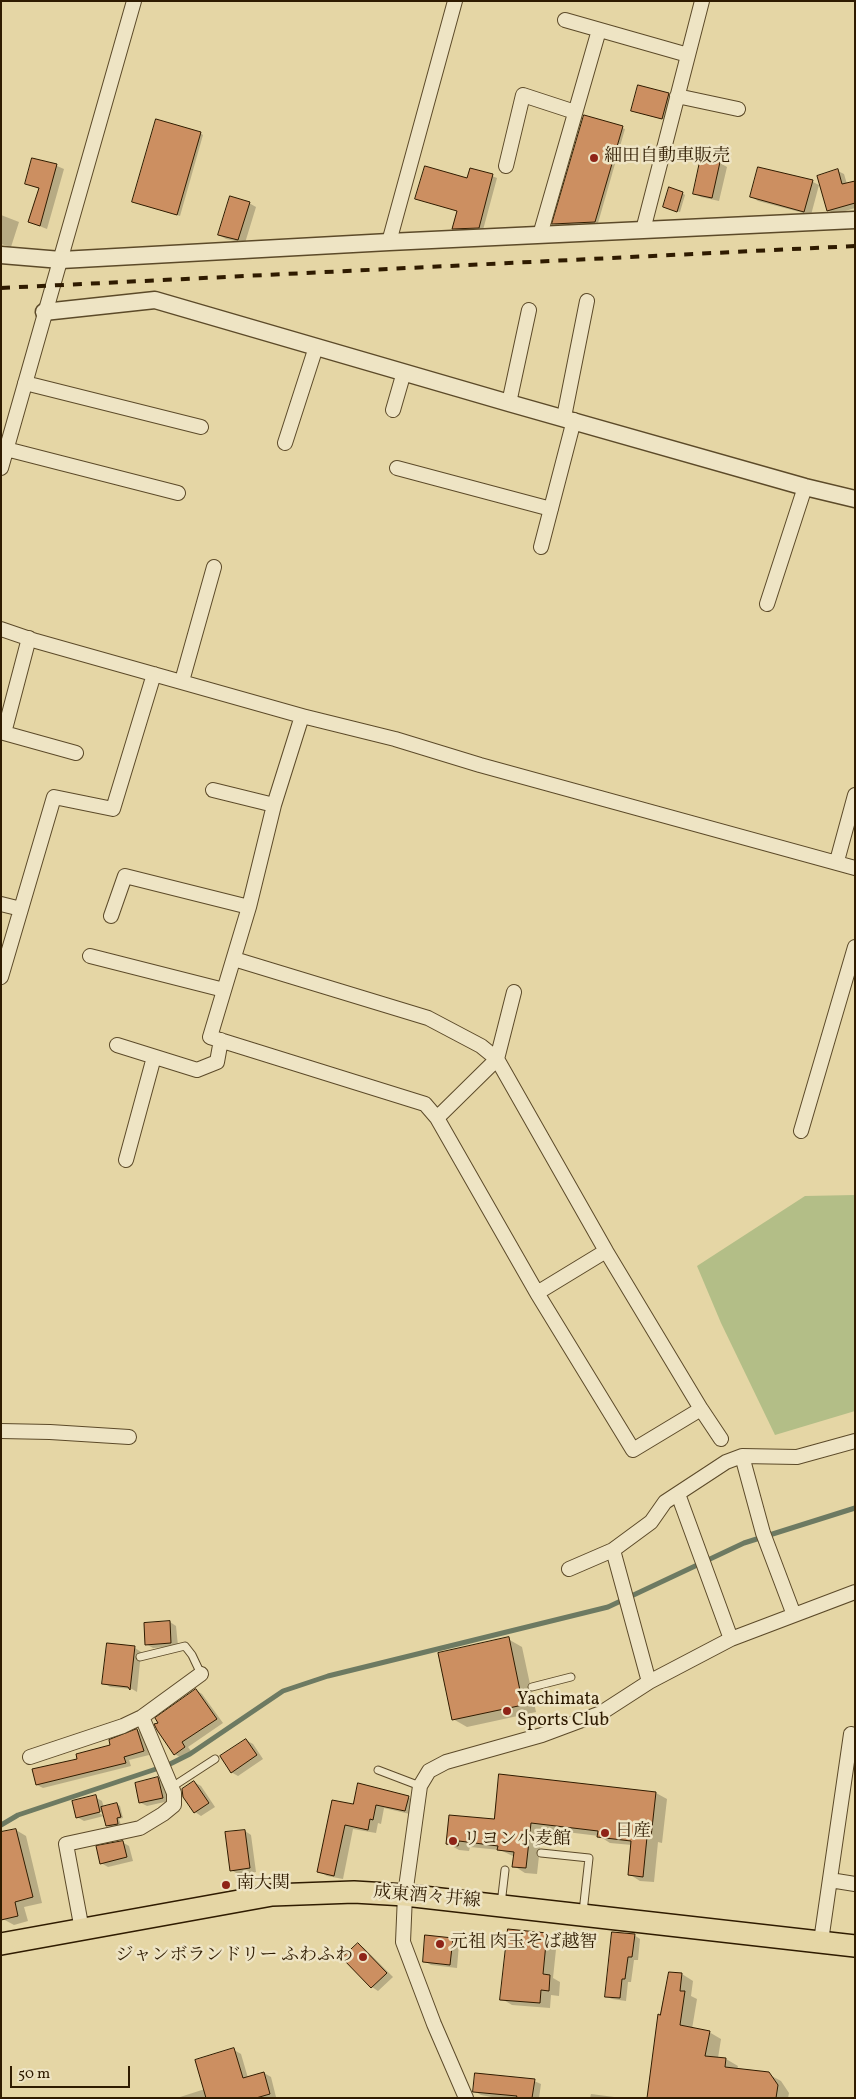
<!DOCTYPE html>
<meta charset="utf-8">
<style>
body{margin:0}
#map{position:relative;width:856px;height:2099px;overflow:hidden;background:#e5d6a5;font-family:Vollkorn,serif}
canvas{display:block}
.frame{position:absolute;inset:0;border:2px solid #2f1b00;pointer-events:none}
.scale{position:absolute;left:10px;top:2066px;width:120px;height:22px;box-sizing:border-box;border:2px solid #2f1b00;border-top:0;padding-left:6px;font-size:15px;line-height:18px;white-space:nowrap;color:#2f1b00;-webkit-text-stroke:4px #eee4c4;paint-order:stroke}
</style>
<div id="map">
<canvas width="856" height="2099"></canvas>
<div class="frame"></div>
<div class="scale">50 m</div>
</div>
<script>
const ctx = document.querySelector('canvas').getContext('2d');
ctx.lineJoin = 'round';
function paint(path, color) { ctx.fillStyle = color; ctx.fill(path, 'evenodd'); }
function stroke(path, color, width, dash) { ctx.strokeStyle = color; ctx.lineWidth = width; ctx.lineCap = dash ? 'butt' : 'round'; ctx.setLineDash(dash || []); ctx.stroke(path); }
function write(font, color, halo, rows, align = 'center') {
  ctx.font = font + ' Vollkorn,"Noto Serif JP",serif'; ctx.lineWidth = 5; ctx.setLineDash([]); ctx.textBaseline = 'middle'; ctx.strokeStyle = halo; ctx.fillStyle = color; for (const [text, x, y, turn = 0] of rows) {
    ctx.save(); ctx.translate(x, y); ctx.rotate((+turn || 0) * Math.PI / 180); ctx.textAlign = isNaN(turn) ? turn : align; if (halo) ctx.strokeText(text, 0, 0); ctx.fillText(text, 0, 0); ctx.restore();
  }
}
paint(new Path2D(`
 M 855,1195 L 855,1411 L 775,1435 L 721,1323 L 697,1266 L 805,1196 Z`), '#b3be87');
paint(new Path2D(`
 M 668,94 L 671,96 L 665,120 L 635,112 Z
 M 622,128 L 625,129 L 598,223 L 556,225 L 554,224 Z
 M 200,133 L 203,135 L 180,216 L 136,203 Z
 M 702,159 L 720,163 L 727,167 L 719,201 L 701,197 L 694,193 Z
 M 33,160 L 57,166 L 64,169 L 47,229 L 29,222 L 39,189 L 27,184 Z
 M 759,169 L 813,182 L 819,185 L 811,215 L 758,201 L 752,197 Z
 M 838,171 L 844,174 L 847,184 L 855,183 L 855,208 L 835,214 L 828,210 Z
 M 492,176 L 497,178 L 483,230 L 458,231 L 453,228 L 468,180 Z
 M 682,193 L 685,195 L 680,212 L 667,208 Z
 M 249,203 L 256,207 L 245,243 L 226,239 L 219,235 Z
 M 1,215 L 19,222 L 11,247 L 1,244 Z
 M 170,1622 L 176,1626 L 178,1646 L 153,1648 L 146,1644 Z
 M 508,1639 L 522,1647 L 536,1712 L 467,1727 L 453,1719 Z
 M 135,1648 L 141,1652 L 137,1692 L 132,1689 L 110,1687 L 104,1683 Z
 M 196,1690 L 202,1694 L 223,1723 L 188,1747 L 191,1751 L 181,1758 L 175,1754 Z
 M 137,1730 L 144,1734 L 149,1755 L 129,1760 L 131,1766 L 43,1788 L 37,1785 L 79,1760 L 111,1746 Z
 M 246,1740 L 253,1744 L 263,1759 L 238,1776 L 231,1772 Z
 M 158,1779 L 164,1782 L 169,1801 L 147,1806 L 141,1803 Z
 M 194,1782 L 201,1786 L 215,1807 L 201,1816 L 195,1812 Z
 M 656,1793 L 667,1799 L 662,1843 L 658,1842 L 654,1882 L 640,1881 L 629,1874 L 632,1845 L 610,1843 L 599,1836 L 542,1829 L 537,1874 L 525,1873 L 514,1866 L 515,1857 L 500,1850 L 470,1847 L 469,1851 L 459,1850 L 448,1844 L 495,1821 Z
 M 95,1797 L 102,1801 L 104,1808 L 117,1804 L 120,1806 L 123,1818 L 119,1819 L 121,1825 L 110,1827 L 107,1826 L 104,1814 L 95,1808 L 94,1810 L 104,1816 L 84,1821 L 77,1817 Z
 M 408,1797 L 416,1802 L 414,1815 L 384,1808 L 381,1824 L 378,1823 L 376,1833 L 353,1829 L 343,1879 L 327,1876 L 318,1871 L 354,1806 Z
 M 16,1830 L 26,1836 L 42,1903 L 24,1907 L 28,1921 L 14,1925 L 3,1919 Z
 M 245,1831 L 251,1835 L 256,1872 L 238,1874 L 231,1870 Z
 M 122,1842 L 129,1846 L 133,1861 L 108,1867 L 101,1863 Z
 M 547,1934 L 557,1940 L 553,1978 L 560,1982 L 559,1996 L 551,1995 L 550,2008 L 512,2005 L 502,1999 Z
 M 634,1935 L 640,1939 L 638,1960 L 634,1960 L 631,1982 L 628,1982 L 626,2001 L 612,1999 L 606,1996 Z
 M 453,1940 L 459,1944 L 457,1968 L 431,1965 L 424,1961 Z
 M 358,1944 L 364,1948 L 393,1977 L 378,1991 L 372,1987 L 343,1958 Z
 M 682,1974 L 693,1981 L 691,1996 L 697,1999 L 692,2029 L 709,2032 L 721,2039 L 718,2058 L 726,2059 L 738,2066 L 737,2070 L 768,2074 L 781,2081 L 789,2093 L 788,2098 L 648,2098 L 661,2016 Z
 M 234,2050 L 241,2054 L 248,2078 L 264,2073 L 271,2077 L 276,2097 L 177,2098 L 205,2089 Z
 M 534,2081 L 541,2084 L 539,2098 L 497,2098 L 481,2095 L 474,2091 Z
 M 591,2094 L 622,2098 L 590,2098 Z`), '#0003');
stroke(new Path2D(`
 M 1,1825 L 18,1815 L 168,1765 L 190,1754 L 283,1691 L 328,1676 L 608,1607 L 744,1543 L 855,1508`), '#6d7a62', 5);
const building = new Path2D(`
 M 638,85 L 669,93 L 662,119 L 631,111 Z
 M 584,115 L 623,126 L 595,222 L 552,224 Z
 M 156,119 L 201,132 L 177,215 L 132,202 Z
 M 701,157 L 720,162 L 712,198 L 693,194 Z
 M 32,158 L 57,164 L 40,226 L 28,222 L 39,188 L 25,184 Z
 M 425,166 L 467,178 L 470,168 L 493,174 L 479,228 L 452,229 L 457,211 L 415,199 Z
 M 758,167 L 813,180 L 804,212 L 750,197 Z
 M 838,169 L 842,184 L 855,181 L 855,203 L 827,211 L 817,176 Z
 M 669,187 L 683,192 L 677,212 L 663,207 Z
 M 230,196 L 250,202 L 238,240 L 218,235 Z
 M 170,1621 L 171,1643 L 145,1645 L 144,1623 Z
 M 509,1637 L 523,1705 L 452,1720 L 438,1653 Z
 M 107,1643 L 135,1646 L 130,1690 L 128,1687 L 102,1684 Z
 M 196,1689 L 217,1719 L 182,1742 L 185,1747 L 174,1755 L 157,1730 L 154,1724 L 158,1723 L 155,1718 Z
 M 137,1729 L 144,1751 L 124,1757 L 126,1763 L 36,1785 L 32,1769 L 77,1759 L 76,1754 L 110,1745 L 109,1740 Z
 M 246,1739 L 257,1755 L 231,1773 L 220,1756 Z
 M 499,1774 L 656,1792 L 651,1837 L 647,1837 L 643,1877 L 628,1875 L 631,1841 L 597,1837 L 598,1831 L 531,1823 L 526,1868 L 512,1867 L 514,1852 L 497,1850 L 498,1846 L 459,1841 L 458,1846 L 446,1844 L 449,1815 L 494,1819 Z
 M 158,1777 L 163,1798 L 139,1803 L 135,1783 Z
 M 194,1781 L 209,1803 L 194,1813 L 183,1797 L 182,1789 Z
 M 358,1783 L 409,1796 L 405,1811 L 376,1805 L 373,1820 L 370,1819 L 368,1830 L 345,1825 L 334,1876 L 317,1872 L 332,1800 L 353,1804 Z
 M 96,1795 L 100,1812 L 76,1818 L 72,1801 Z
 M 117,1803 L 121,1817 L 117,1818 L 118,1824 L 106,1826 L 101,1807 Z
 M 16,1829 L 33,1897 L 15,1902 L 18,1916 L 1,1920 L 1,1832 Z
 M 245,1830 L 250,1868 L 230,1871 L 225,1832 Z
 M 123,1841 L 127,1857 L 100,1864 L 96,1846 Z
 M 508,1929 L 547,1933 L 543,1974 L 550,1975 L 549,1991 L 541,1990 L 540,2003 L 500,2000 Z
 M 612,1932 L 635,1934 L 632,1957 L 628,1957 L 625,1979 L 622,1979 L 620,1998 L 605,1997 Z
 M 425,1935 L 453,1938 L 450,1965 L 423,1962 Z
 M 358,1943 L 387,1973 L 371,1988 L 342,1958 Z
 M 669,1972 L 682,1973 L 680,1991 L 685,1991 L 680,2025 L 710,2031 L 705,2056 L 726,2058 L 725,2067 L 769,2072 L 778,2085 L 776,2098 L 647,2098 L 658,2014 L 660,2015 Z
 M 234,2048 L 243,2078 L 264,2072 L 270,2094 L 256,2098 L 206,2098 L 195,2060 Z
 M 475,2073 L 535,2079 L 532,2098 L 516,2098 L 517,2096 L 473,2092 Z`);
paint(building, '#cc8f61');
stroke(building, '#2f1b00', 1);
const service = new Path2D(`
 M 140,1657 L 185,1646 L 192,1655 L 201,1674
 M 532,1687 L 571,1677
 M 378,1770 L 420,1786
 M 172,1787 L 215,1759
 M 541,1853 L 589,1858 L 583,1912
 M 501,1904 L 505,1870`);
const minor = new Path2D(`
 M 565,20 L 688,55
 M 677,96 L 738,109
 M 506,166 L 523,95 L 575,112
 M 643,230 L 702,1
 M 540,235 L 599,30
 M 389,242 L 455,1
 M 25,383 L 201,427
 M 509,403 L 529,310
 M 393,410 L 404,372
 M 564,417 L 587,301
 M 285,443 L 316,347
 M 6,449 L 178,493
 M 1,468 L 134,1
 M 397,468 L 551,509
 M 541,547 L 574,420
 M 767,604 L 805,487
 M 1,629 L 36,641 L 302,716 L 395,739 L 480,765 L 855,868
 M 29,638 L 4,733 L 76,753
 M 182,681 L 214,567
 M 302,716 L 274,805 L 249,907 L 210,1037 L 425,1104 L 437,1118 L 537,1293 L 633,1450 L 701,1409 L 721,1439
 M 213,790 L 274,805
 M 837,861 L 855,795
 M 1,904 L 21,909
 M 111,916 L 125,876 L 249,907
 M 90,956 L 224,990
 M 234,959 L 428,1018 L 481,1046 L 497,1059 L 606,1251 L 701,1409
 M 1,977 L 54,797 L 113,809 L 154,674
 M 117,1045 L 197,1070 L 217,1062 L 221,1040
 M 437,1118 L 497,1059 L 514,992
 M 801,1131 L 855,947
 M 126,1160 L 154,1057
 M 537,1293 L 606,1251
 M 1,1431 L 50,1432 L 129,1437
 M 742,1456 L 763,1533 L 794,1615
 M 678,1494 L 731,1639
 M 613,1550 L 649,1682
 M 569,1569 L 613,1550 L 651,1522 L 665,1502 L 726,1462 L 742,1456 L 797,1457 L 855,1441
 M 30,1757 L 123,1726 L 142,1717 L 201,1674
 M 830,1880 L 855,1884
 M 82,1930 L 66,1844 L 140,1828 L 163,1814 L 174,1805 L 174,1793 L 142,1717
 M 821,1941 L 851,1734 L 855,1735
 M 466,2098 L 434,2024 L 403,1942 L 405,1895 L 420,1786 L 429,1771 L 446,1762 L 542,1735 L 601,1713 L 649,1682 L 731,1639 L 855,1592`);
const tertiary = new Path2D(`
 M 1,255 L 61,260 L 389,242 L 855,220
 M 44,312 L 155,300 L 509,403 L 805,487 L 855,499`);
const primary = new Path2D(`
 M 1,1944 L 272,1895 L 354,1892 L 405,1895 L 855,1946`);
stroke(service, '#5c4a29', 9);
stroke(minor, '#5c4a29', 16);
stroke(tertiary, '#5c4a29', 19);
stroke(primary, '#2f1b00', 24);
stroke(service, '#eee4c4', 7);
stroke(minor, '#eee4c4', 14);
stroke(tertiary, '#eee4c4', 16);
stroke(primary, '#e5d6a5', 21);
stroke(new Path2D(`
 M 1,288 L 855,246`), '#2f1b00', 4, [9, 9]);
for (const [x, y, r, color] of [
 [594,158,5,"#8f2418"],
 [507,1711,5,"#8f2418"],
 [605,1833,5,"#8f2418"],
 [453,1841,5,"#8f2418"],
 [226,1885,5,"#8f2418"],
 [440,1944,5,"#8f2418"],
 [363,1957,5,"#8f2418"]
]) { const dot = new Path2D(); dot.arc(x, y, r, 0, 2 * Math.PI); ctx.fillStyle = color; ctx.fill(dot); stroke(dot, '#eee4c4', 2); }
write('18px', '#2f1b00', '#eee4c4', [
 ["細田自動車販売",604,158],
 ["Yachimata",517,1701],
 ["Sports Club",517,1722],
 ["日産",615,1833],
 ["リヨン小麦館",463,1841],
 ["南大関",236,1885],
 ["元祖 肉玉そば越智",450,1944],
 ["ジャンボランドリー ふわふわ",353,1957,"right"]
], 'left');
write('18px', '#2f1b00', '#eee4c4', [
 ["成東酒々井線",427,1898,5]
]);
</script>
